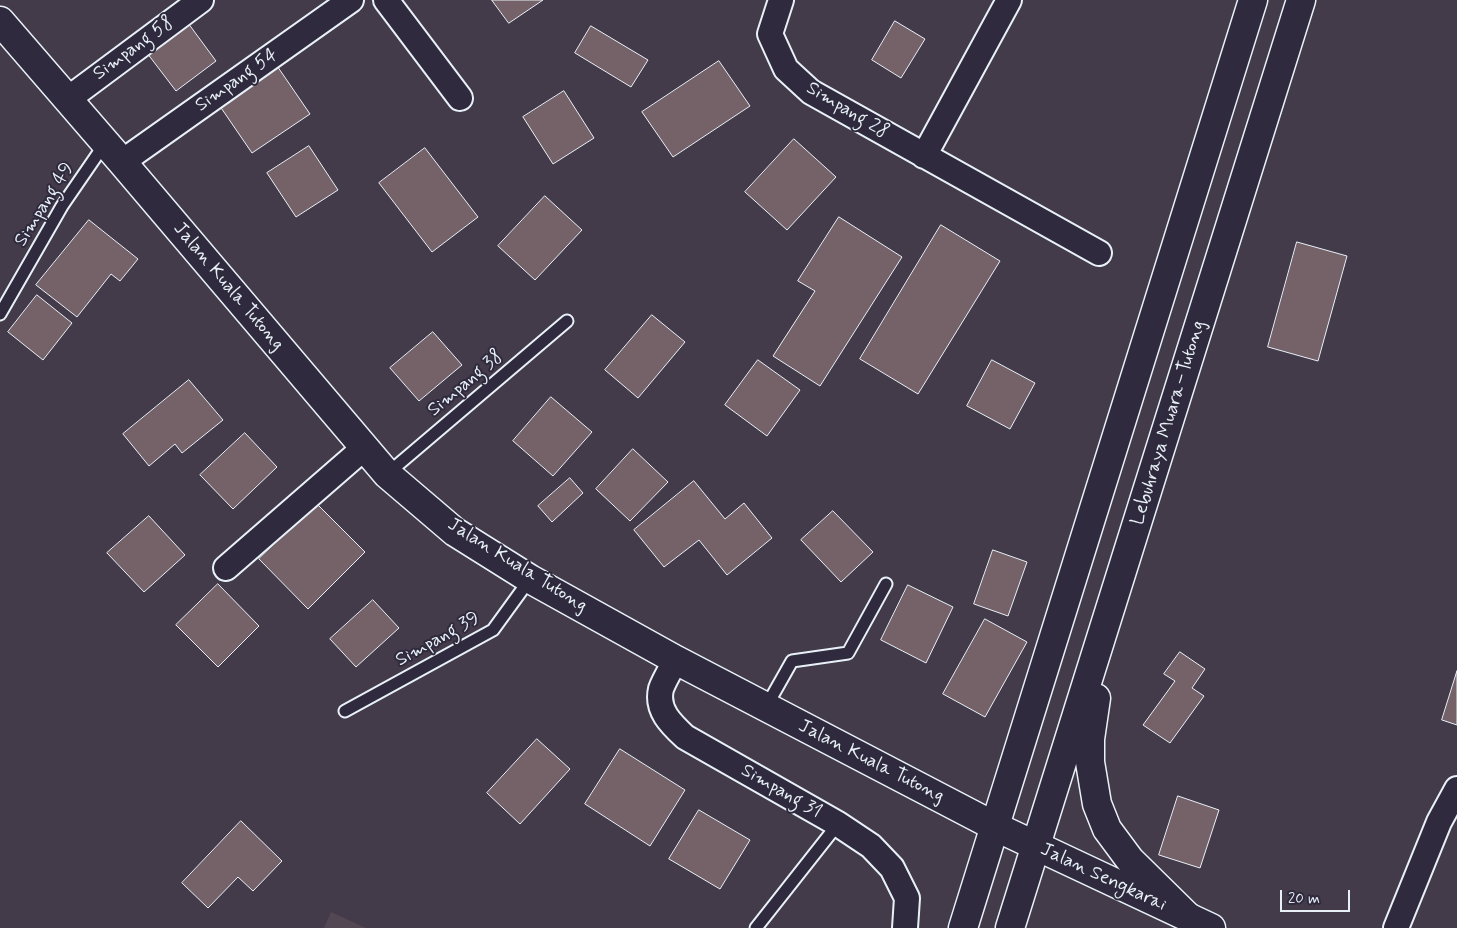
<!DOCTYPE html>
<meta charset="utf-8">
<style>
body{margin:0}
#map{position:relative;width:1457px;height:928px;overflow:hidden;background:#443b4a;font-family:Mynerve,sans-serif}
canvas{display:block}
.scale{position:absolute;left:1280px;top:890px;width:70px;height:22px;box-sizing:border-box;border:2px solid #e8f1f8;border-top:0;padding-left:6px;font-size:15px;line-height:18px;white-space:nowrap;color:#e8f1f8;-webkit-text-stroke:4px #2f2a3d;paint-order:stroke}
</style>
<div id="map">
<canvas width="1457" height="928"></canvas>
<div class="scale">20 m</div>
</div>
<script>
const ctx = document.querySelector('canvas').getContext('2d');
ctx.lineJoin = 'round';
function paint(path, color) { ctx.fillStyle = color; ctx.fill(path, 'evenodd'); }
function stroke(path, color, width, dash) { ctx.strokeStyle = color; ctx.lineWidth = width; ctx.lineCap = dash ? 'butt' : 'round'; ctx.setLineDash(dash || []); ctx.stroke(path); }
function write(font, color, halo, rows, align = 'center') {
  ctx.font = font + ' Mynerve,sans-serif'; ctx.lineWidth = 4; ctx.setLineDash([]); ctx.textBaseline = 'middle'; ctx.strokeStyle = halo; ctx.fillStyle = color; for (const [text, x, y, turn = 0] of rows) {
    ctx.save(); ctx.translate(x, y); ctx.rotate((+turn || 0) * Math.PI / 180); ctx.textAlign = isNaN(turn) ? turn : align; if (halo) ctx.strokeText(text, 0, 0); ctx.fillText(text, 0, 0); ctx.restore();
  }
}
paint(new Path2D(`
 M 331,912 L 366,928 L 324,928 Z`), '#534753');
const building = new Path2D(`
 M 492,0 L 543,0 L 509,23 Z
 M 895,21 L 925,39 L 901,78 L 872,60 Z
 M 188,23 L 216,61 L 176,91 L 147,53 Z
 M 591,26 L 648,60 L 631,87 L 575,53 Z
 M 273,60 L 310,114 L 252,153 L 215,99 Z
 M 719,61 L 750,106 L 673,157 L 642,112 Z
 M 564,91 L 594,138 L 553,164 L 523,117 Z
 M 794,139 L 836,177 L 787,230 L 745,192 Z
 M 309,146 L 338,190 L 296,217 L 267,173 Z
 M 425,148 L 478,217 L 432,252 L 379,183 Z
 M 545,196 L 582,230 L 535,280 L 498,246 Z
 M 839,217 L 902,257 L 820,386 L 773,356 L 815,291 L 798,281 Z
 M 89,220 L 138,259 L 120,281 L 111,274 L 77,317 L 36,285 Z
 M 941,225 L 1000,261 L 918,394 L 860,359 Z
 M 1297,242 L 1347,256 L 1318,361 L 1268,347 Z
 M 37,295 L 72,323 L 43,360 L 8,332 Z
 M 652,315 L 685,342 L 638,398 L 605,370 Z
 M 433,332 L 462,365 L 419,401 L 390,368 Z
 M 758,360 L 800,390 L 767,436 L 725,405 Z
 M 992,360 L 1035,383 L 1010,429 L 967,406 Z
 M 189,380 L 223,420 L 182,453 L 175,444 L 149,466 L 123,434 Z
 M 551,397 L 592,432 L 553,476 L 513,441 Z
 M 245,433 L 277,467 L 233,509 L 200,475 Z
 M 633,449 L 668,482 L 630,521 L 596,489 Z
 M 570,478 L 583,493 L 552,522 L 538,506 Z
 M 694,481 L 725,519 L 744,503 L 772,538 L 727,575 L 699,540 L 664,567 L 634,530 Z
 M 316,503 L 365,552 L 308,609 L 259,559 Z
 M 833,511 L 873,552 L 841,582 L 801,540 Z
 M 149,516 L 185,555 L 144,592 L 107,553 Z
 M 993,550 L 1027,562 L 1008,616 L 974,604 Z
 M 218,584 L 259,626 L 218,667 L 176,625 Z
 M 908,585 L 953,607 L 926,663 L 881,640 Z
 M 373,600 L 399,628 L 356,667 L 330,639 Z
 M 985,619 L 1027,642 L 985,717 L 943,694 Z
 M 1180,652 L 1205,669 L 1192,688 L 1204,696 L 1170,743 L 1143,725 L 1175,681 L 1164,674 Z
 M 1457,671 L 1457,725 L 1442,720 Z
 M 537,739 L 570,769 L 520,824 L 487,793 Z
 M 620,749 L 685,790 L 650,846 L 585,804 Z
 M 1178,796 L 1219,810 L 1200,868 L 1159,855 Z
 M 699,810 L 750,840 L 720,889 L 669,859 Z
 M 241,821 L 282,861 L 253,891 L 238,877 L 208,908 L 182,883 Z`);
paint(building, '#756269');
stroke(building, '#e8f1f8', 1);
const lane = new Path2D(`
 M 0,314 L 62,206 L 106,142
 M 387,474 L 567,321
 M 766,707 L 792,661 L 848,653 L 886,584
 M 345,711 L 493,630 L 530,579
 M 756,928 L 838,824`);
const street = new Path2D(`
 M 386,0 L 460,98
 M 781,0 L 770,34 L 786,69 L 811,92 L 1099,253
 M 68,99 L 201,0
 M 924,156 L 1009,0
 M 122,162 L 351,0
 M 226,568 L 364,448
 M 676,660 C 671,669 664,680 661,689 C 656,710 671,724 685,737 L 838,824 L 871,846 L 892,868 L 907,898 L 905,928
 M 1396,928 L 1439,822 L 1457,789`);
const secondary = new Path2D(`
 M 0,21 L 122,162 L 387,474 L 455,532 L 530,579 L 676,660 L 996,827`);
const primary = new Path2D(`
 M 996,827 L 1211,928`);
const highway = new Path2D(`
 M 1096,698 L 1090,739 L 1090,762 L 1097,804 L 1107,829 L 1130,860 L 1189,918
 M 963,928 L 1253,0
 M 1010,928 L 1301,0`);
stroke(lane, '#e8f1f8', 15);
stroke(street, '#e8f1f8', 28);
stroke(secondary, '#e8f1f8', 31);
stroke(primary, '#e8f1f8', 31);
stroke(highway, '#e8f1f8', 31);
stroke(lane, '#2f2a3d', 11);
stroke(street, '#2f2a3d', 24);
stroke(secondary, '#2f2a3d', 28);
stroke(primary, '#2f2a3d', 28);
stroke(highway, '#2f2a3d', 28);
write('19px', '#e8f1f8', '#2f2a3d', [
 ["Simpang 58",134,49,-36],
 ["Simpang 54",237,81,-35],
 ["Simpang 28",847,111,31],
 ["Simpang 49",45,205,-58],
 ["Jalan Kuala Tutong",228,287,50],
 ["Simpang 38",466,384,-40],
 ["Lebuhraya Muara–Tutong",1169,423,-73],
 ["Jalan Kuala Tutong",517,566,32],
 ["Simpang 39",438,640,-29],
 ["Jalan Kuala Tutong",871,762,27],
 ["Simpang 31",781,792,30],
 ["Jalan Sengkarai",1103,878,25]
]);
</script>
